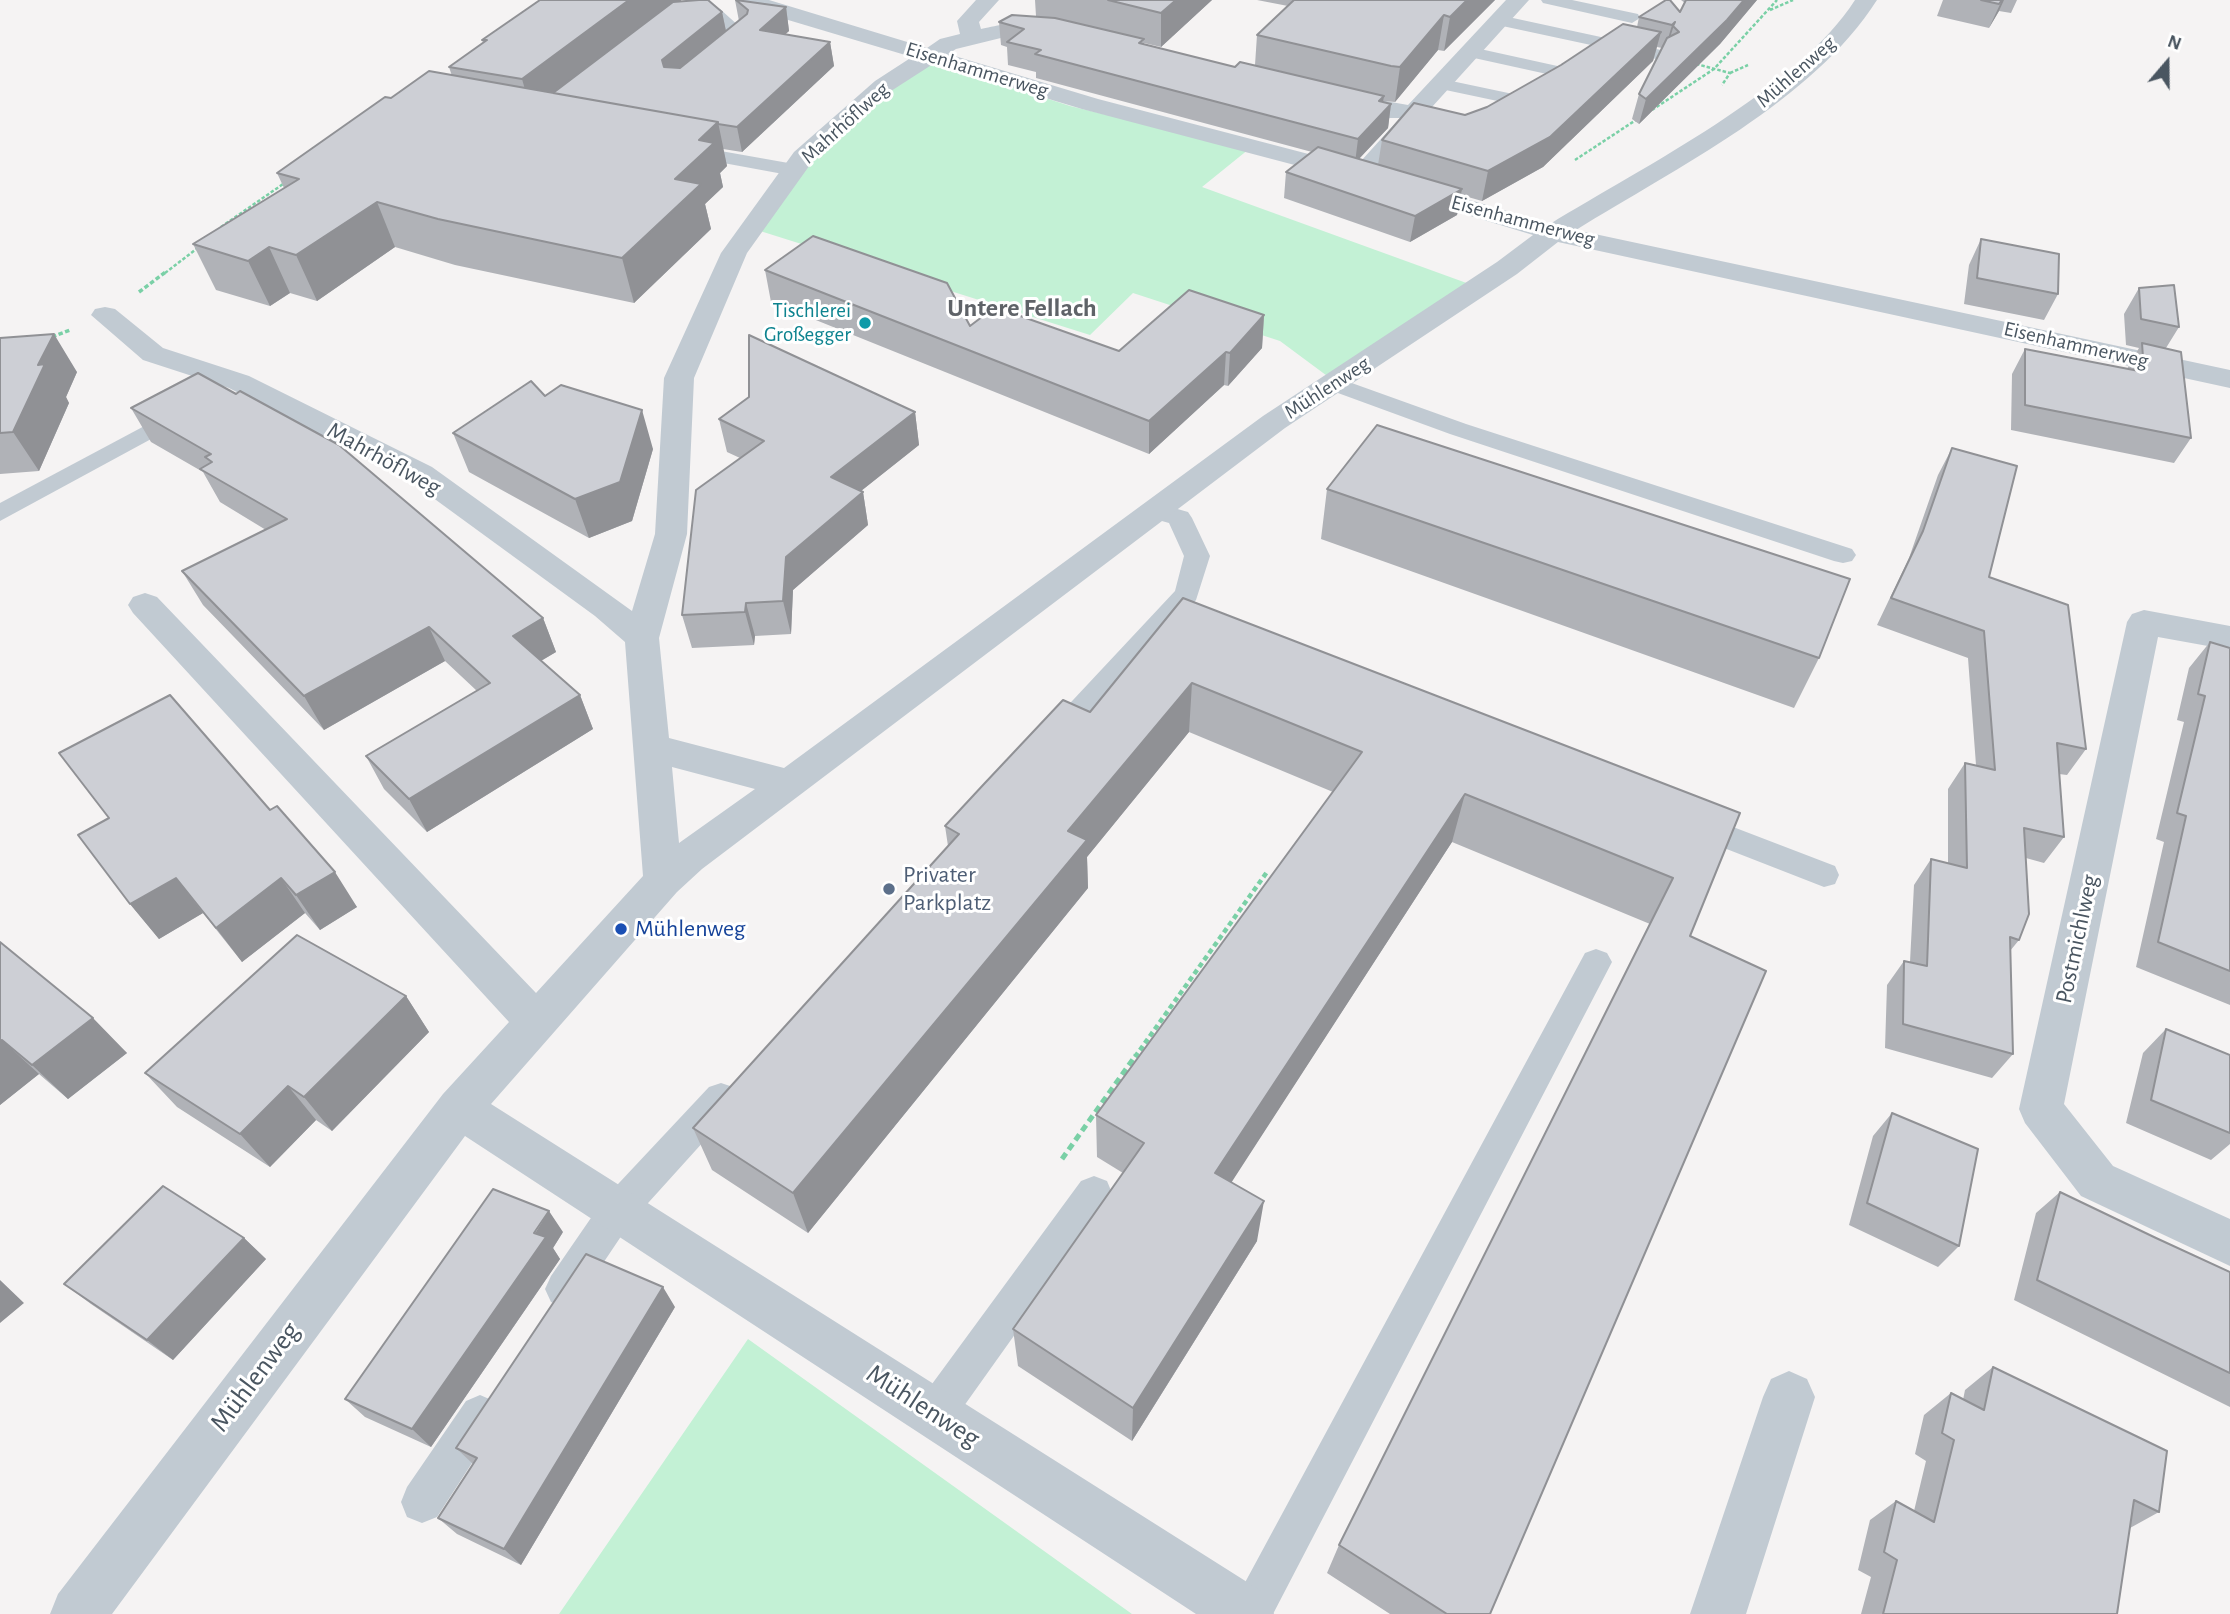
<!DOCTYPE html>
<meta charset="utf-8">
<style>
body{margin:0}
#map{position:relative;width:2230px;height:1614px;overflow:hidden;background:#f5f3f3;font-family:"Alegreya Sans",sans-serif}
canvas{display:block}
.north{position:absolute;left:2132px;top:28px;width:70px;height:70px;-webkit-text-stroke:5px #fff;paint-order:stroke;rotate:20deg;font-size:19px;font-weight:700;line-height:28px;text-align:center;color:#4a5661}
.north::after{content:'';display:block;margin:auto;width:24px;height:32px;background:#4a5661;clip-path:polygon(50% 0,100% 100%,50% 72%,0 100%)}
</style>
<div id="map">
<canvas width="2230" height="1614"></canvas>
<div class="north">N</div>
</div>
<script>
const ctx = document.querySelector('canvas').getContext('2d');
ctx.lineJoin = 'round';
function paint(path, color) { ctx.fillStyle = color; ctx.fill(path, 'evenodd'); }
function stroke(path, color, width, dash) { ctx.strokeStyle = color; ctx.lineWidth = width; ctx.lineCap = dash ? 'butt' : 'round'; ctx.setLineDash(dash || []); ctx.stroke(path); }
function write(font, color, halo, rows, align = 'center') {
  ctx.font = font + ' "Alegreya Sans",sans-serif'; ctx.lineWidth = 6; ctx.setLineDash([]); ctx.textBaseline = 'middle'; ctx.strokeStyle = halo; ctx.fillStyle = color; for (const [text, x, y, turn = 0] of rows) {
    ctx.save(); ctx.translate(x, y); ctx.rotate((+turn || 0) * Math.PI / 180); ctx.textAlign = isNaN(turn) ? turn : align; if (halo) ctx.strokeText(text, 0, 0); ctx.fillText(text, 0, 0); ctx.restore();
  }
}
paint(new Path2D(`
 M 932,61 L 1070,106 L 1249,149 L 1202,187 L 1472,285 L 1338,384 L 1280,341 L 1133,293 L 1090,335 L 757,230 L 810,158 L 890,88 Z
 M 748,1339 L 1132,1614 L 559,1614 Z`), '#c3f1d5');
stroke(new Path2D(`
 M 1770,10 L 1793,0
 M 1696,64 L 1730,73 L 1722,85
 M 1730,73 L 1748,65
 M 1652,110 L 1714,69 L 1777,0
 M 1575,160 L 1639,118
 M 221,227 L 286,182
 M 165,273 L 199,247`), '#7ad0a6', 2.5, [3.5, 2]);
stroke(new Path2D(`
 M 139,292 L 167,271
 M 52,337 L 70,330`), '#7ad0a6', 3.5, [4.5, 2.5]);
stroke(new Path2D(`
 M 1135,1057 L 1267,872`), '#7ad0a6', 4.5, [5, 3.5]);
stroke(new Path2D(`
 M 1062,1159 L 1136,1055`), '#7ad0a6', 5, [7, 4.5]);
paint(new Path2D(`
 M 1541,0 L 1572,0 L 1638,14 L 1640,18 L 1632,23 L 1543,3 Z
 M 714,8 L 720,9 L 750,36 L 726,57 L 720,58 L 711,53 L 731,36 L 706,13 Z
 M 1499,15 L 1661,50 L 1670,55 L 1661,60 L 1493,24 L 1491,20 L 1493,16 Z
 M 1471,47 L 1571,69 L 1574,73 L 1565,78 L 1465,56 L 1462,52 L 1465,48 Z
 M 1442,79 L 1532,98 L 1535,102 L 1526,107 L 1436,88 L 1433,84 L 1436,80 Z
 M 1406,117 L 1413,119 L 1415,123 L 1413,127 L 1366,179 L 1352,179 L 1349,175 L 1352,171 L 1399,119 Z
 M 687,145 L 794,164 L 804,170 L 794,176 L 680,155 L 678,151 L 680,147 Z
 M 1335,377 L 1466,424 L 1852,549 L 1856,555 L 1852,561 L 1843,563 L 1834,561 L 1450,434 L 1327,389 L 1324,384 L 1327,379 Z
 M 180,407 L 188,409 L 192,414 L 188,419 L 0,521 L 0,503 Z
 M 1153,502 L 1188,512 L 1192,518 L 1210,556 L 1196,600 L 1064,745 L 1054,749 L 1044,745 L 1040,738 L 1044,731 L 1175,591 L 1184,556 L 1169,523 L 1144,516 L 1141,510 L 1144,504 Z
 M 1694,812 L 1835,866 L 1839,875 L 1835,884 L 1824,887 L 1683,832 L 1679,824 L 1683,816 Z
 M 1596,949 L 1607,953 L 1612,962 L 1273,1614 L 1228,1614 L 1585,953 Z
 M 721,1083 L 733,1087 L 738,1098 L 733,1109 L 630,1223 L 577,1302 L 564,1307 L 551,1302 L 545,1289 L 551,1276 L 604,1199 L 709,1087 Z
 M 1094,1176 L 1107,1181 L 1112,1193 L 1107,1205 L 949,1427 L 935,1433 L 921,1427 L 915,1413 L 921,1399 L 1081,1181 Z
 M 480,1395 L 494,1401 L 500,1415 L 494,1429 L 437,1517 L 422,1523 L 407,1517 L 401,1502 L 407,1487 L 466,1401 Z`), '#c1cad2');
paint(new Path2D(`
 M 735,0 L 769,0 L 927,48 L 940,39 L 960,34 L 957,21 L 976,0 L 999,0 L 979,22 L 981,29 C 999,25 1049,13 1061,30 L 1050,37 L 1013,35 L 956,49 L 948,54 L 1098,99 L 1362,168 L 1366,173 L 1362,178 L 1344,178 L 1082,109 L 933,64 L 891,91 L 812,162 L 747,253 L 694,378 L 687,534 L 659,638 L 669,738 L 784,768 L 1263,416 L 1497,262 L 1533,235 L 1402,195 L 1398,190 L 1402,185 L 1420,185 L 1550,224 C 1643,167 1797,90 1855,0 L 1877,0 C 1813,101 1676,168 1576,230 L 2230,370 L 2230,388 L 1558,242 L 1517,274 L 1285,428 L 702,869 L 677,892 L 491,1104 L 1266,1594 L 1274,1614 L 1196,1614 L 465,1136 L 112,1614 L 50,1614 L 58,1594 L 443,1094 L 509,1022 L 133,613 L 128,605 L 133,597 L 145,593 L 157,597 L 536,993 L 643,876 L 625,642 L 595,616 L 410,481 L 229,388 L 143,360 L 91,315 L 95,309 L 105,307 L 115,309 L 163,348 L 249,376 L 432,467 L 632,611 L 655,534 L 664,378 L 721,253 L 794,152 L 875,81 L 912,57 L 738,5 ZM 672,767 L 755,789 L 679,843 Z
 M 1506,0 L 1529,0 L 1422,118 L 1386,118 L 1332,105 L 1328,100 L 1332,95 L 1340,93 L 1408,105 Z
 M 2144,610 L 2230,626 L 2230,650 L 2158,637 L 2064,1104 L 2113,1166 L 2230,1219 L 2230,1266 L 2081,1196 L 2025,1123 L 2019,1109 L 2127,622 L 2132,614 Z
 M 1789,1371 L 1807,1379 L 1815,1397 L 1746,1614 L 1690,1614 L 1763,1397 L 1771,1379 Z`), '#c1cad2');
paint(new Path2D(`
 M 735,0 L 786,7 L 789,31 L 785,34 L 830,42 L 834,66 L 742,152 L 723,149 L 727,166 L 720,173 L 723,187 L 705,204 L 711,229 L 634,303 L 455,265 L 395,247 L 317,301 L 290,293 L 270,306 L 216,290 L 193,244 L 284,188 L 277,173 L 391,98 L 452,76 L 449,67 L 483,43 L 482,40 L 681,1 L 722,12 L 726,31 L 739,21 Z
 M 1035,0 L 1212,0 L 1161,47 L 1144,43 L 1144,45 L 1235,67 L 1255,65 L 1257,35 L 1288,6 L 1257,0 L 1495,0 L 1444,51 L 1438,50 L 1395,102 L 1383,101 L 1383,102 L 1391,104 L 1388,128 L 1359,159 L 1378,165 L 1382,140 L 1465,115 L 1487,107 L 1637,27 L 1639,17 L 1680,12 L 1685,3 L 1681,0 L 1757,0 L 1720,44 L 1639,124 L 1632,119 L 1639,94 L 1662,48 L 1657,47 L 1653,61 L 1543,167 L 1482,201 L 1461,195 L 1457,215 L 1410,242 L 1284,198 L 1286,172 L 1312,152 L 1036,78 L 1036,72 L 1008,65 L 1007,47 L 1001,45 L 999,22 L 1036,16 Z
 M 1943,0 L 2017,0 L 2011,13 L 1999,11 L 1989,28 L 1937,16 Z
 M 1981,239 L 2058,294 L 2044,320 L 1964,304 L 1969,265 Z
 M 765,270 L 970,326 L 1119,351 L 1264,315 L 1262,348 L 1228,386 L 1224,385 L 1149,454 L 771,302 Z
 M 2139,288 L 2179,327 L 2166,348 L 2191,438 L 2174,463 L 2011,430 L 2012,374 L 2025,349 L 2127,369 L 2139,348 L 2126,345 L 2124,314 Z
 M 0,338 L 77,372 L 66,397 L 69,403 L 39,471 L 0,474 Z
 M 545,396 L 653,449 L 632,521 L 589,538 L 469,472 L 453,433 Z
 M 131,408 L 543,618 L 556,652 L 541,661 L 580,695 L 593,729 L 427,832 L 384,789 L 366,756 L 477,691 L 445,661 L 324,730 L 203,605 L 182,571 L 266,530 L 220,502 L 203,472 L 151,442 Z
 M 915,412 L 919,445 L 861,491 L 863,492 L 868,525 L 793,590 L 791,634 L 755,636 L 754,645 L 692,648 L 682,615 L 740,458 L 727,452 L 719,419 Z
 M 1952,448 L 1989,577 L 2086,749 L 2067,775 L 2059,774 L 2064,837 L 2044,863 L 2026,858 L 2019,940 L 2010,951 L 2013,1054 L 1992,1078 L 1885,1048 L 1887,985 L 1904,961 L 1910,962 L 1914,885 L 1931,859 L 1948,864 L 1948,789 L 1965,763 L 1976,765 L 1968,658 L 1877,625 L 1909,558 L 1938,475 Z
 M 1327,489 L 1819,658 L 1794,708 L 1321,539 Z
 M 1183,598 L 1740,813 L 1690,936 L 1490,1614 L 1390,1614 L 1327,1573 L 1339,1545 L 1650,924 L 1452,842 L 1231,1182 L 1257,1241 L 1132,1441 L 1018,1366 L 1013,1329 L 1123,1173 L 1097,1157 L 1096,1115 L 1333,792 L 1189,732 L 1087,857 L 1088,888 L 808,1233 L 712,1170 L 693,1128 L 948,846 L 945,826 L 1090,712 Z
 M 2210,642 L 2230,648 L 2230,1005 L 2136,967 L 2164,842 L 2156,839 L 2184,722 L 2177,720 L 2189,668 Z
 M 270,810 L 357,907 L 320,930 L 305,913 L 242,962 L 203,913 L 159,939 L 130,904 Z
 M 0,942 L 127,1053 L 68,1099 L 39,1074 L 0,1105 Z
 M 406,996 L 429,1032 L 332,1131 L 316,1120 L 270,1167 L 177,1107 L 145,1073 Z
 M 2166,1029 L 2230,1055 L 2230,1144 L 2211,1160 L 2126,1123 L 2143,1053 Z
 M 1892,1113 L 1959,1246 L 1938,1267 L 1849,1225 L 1873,1136 Z
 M 2060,1192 L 2156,1238 L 2230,1272 L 2230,1407 L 2014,1300 L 2036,1213 Z
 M 563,1232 L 553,1248 L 560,1259 L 431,1447 L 365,1417 L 345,1399 Z
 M 244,1238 L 266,1259 L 173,1360 L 91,1304 L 64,1284 Z
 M 675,1307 L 521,1565 L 457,1534 L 438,1518 L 473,1464 L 456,1448 Z
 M 1993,1367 L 2159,1512 L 2130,1528 L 2117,1614 L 1861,1614 L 1871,1577 L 1858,1570 L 1870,1520 L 1896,1501 L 1914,1511 L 1926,1461 L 1915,1454 L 1924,1415 L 1951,1393 L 1963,1400 L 1965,1390 Z`), '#b0b2b7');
paint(new Path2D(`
 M 629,0 L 681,0 L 683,9 L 532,114 L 522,79 Z
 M 1176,0 L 1212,0 L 1161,47 L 1161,13 Z
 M 1467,0 L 1495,0 L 1444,51 L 1450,17 Z
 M 1744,0 L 1757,0 L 1720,44 L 1639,124 L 1646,99 Z
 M 2002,0 L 2004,0 L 1999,11 L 1989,28 Z
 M 786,7 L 789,31 L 764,54 L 760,30 Z
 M 722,12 L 727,36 L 667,84 L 662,60 Z
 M 1444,15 L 1438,50 L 1395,102 L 1400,67 Z
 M 1675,22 L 1667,47 L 1665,49 L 1672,25 Z
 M 1661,32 L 1653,61 L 1543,167 L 1482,201 L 1488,171 Z
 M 830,42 L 834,66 L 742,152 L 737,127 Z
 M 1384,96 L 1381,114 L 1391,104 L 1388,128 L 1355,163 L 1358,139 L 1379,101 Z
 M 718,122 L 727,166 L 720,173 L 723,187 L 705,204 L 711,229 L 634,303 L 622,258 L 675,179 L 699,140 Z
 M 1462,189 L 1457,215 L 1410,242 L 1415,216 Z
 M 377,202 L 395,247 L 317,301 L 296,255 Z
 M 269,247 L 290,293 L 270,306 L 248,261 Z
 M 1264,315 L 1262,348 L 1228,386 L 1230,353 Z
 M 54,334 L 77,372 L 66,397 L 69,403 L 39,471 L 13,432 L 38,365 Z
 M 1226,352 L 1224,385 L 1149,454 L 1149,421 Z
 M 642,410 L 653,449 L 632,521 L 589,538 L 575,499 Z
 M 915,412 L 919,445 L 837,510 L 831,477 Z
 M 863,492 L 868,525 L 793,590 L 791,634 L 783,601 L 786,557 Z
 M 746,603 L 755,636 L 754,645 L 745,612 Z
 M 543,618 L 556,652 L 527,669 L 513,636 Z
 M 429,627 L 445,661 L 324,730 L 304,696 Z
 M 1192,683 L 1189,732 L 1087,857 L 1088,888 L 808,1233 L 793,1193 L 1068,831 Z
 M 580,695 L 593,729 L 427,832 L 409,799 Z
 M 1465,794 L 1452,842 L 1211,1214 L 1215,1173 Z
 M 335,872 L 357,907 L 320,930 L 296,895 Z
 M 176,878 L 203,913 L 159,939 L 130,904 Z
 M 281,878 L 305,913 L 242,962 L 216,928 Z
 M 406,996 L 429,1032 L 332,1131 L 304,1097 Z
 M 93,1018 L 127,1053 L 68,1099 L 32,1065 Z
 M 2,1040 L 39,1074 L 0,1105 L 0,1041 Z
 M 288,1086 L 316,1120 L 270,1167 L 240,1134 Z
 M 1264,1201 L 1257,1241 L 1132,1441 L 1133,1408 Z
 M 549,1211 L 563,1232 L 553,1248 L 560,1259 L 431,1447 L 412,1429 Z
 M 244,1238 L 266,1259 L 173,1360 L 147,1340 Z
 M 0,1280 L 24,1303 L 0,1323 Z
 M 663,1287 L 675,1307 L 521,1565 L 504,1549 Z`), '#909195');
const building = new Path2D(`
 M 540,0 L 629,0 L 522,79 L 449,67 L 487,40 L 482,40 Z
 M 699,0 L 708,0 L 722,12 L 662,60 L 664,67 L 680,68 L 747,14 L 748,10 L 736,0 L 786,7 L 760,30 L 830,42 L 737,127 L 718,124 L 718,122 L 553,93 L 673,2 Z
 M 1108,0 L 1176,0 L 1161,13 Z
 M 1294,0 L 1467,0 L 1450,17 L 1444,15 L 1400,67 L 1391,66 L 1257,35 Z
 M 1666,0 L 1670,0 L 1680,12 L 1686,0 L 1744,0 L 1727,20 L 1646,99 L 1639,94 L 1667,38 L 1679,32 L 1673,26 L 1675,22 L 1672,25 L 1639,17 Z
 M 1981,0 L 2002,0 L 1999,4 Z
 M 1012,15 L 1055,18 L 1144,39 L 1139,43 L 1235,67 L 1240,62 L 1384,96 L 1379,101 L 1391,104 L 1358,139 L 1035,54 L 1041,50 L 1007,42 L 1024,29 L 999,22 Z
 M 1623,24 L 1661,32 L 1550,137 L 1488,171 L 1382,140 L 1414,103 L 1465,115 L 1487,107 L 1561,65 Z
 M 429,71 L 718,122 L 699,140 L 714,143 L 675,179 L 701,184 L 622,258 L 438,219 L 377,202 L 296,255 L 269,247 L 248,261 L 193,244 L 299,179 L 277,173 L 385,97 L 391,98 Z
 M 1318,147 L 1462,189 L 1415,216 L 1286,172 Z
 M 813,236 L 947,283 L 970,326 L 995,307 L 1119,351 L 1189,290 L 1264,315 L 1230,353 L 1226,352 L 1149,421 L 765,270 Z
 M 1981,239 L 2059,254 L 2058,294 L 1977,278 Z
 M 2174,285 L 2179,327 L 2141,319 L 2139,288 Z
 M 54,334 L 38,365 L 45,364 L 13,432 L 0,433 L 0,338 Z
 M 749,335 L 915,412 L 831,477 L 863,492 L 786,557 L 783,601 L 746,603 L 745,612 L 682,615 L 696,490 L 764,441 L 719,419 L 749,397 Z
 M 2142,343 L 2181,352 L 2191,438 L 2025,405 L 2025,349 L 2144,372 Z
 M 198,373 L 236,394 L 240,391 L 339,445 L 543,618 L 513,636 L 580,695 L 409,799 L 366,756 L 490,683 L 429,627 L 304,696 L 182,571 L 287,519 L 200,469 L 212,462 L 205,457 L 211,454 L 131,408 Z
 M 531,381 L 545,396 L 561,385 L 642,410 L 620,482 L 575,499 L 453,433 Z
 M 1377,425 L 1850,579 L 1819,658 L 1327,489 Z
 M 1952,448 L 2017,466 L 1989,577 L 2068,605 L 2086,749 L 2057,743 L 2064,837 L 2024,828 L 2029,914 L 2019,940 L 2010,937 L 2013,1054 L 1903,1024 L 1904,961 L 1927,966 L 1931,859 L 1967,868 L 1965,763 L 1995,770 L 1984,631 L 1891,598 L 1923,531 Z
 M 1183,598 L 1740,813 L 1690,936 L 1766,971 L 1490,1614 L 1447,1614 L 1339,1545 L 1673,878 L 1465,794 L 1215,1173 L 1264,1201 L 1133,1408 L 1013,1329 L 1144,1143 L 1096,1115 L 1362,752 L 1192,683 L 1068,831 L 1087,840 L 793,1193 L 693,1128 L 959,834 L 945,826 L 984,784 L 1063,700 L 1090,712 Z
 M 2210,642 L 2230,648 L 2230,971 L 2158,942 L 2186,816 L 2177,813 L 2205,696 L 2198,694 Z
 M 170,695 L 270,810 L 277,806 L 335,872 L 296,895 L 281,878 L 216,928 L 176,878 L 130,904 L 78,835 L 109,818 L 59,753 Z
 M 297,935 L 406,996 L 304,1097 L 288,1086 L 240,1134 L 145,1073 Z
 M 0,942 L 93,1018 L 32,1065 L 2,1040 L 0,1041 Z
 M 2166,1029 L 2230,1055 L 2230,1133 L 2151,1100 Z
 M 1892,1113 L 1978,1149 L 1959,1246 L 1867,1203 Z
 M 163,1186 L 244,1238 L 147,1340 L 64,1284 Z
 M 493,1189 L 549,1211 L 534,1233 L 546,1237 L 412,1429 L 345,1399 Z
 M 2060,1192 L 2156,1238 L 2230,1272 L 2230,1373 L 2037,1280 Z
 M 586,1254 L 663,1287 L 504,1549 L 438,1518 L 477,1458 L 456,1448 Z
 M 1993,1367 L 2167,1451 L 2159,1512 L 2134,1500 L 2117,1614 L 1883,1614 L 1897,1560 L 1884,1552 L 1896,1501 L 1934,1522 L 1954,1440 L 1942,1433 L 1951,1393 L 1984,1410 Z`);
paint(building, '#cdcfd5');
stroke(building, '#909195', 2);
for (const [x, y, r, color] of [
 [865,323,7,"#0f9aa8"],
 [889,889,7,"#5c6f8a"],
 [621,929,7,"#1a4fb4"]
]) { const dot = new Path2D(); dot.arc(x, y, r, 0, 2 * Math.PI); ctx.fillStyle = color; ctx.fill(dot); stroke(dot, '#fff', 2.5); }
write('21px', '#4a5661', '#fff', [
 ["Eisenhammerweg",977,70,17],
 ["Mühlenweg",1796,72,-41],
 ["Mahrhöflweg",845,123,-42],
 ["Eisenhammerweg",1523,221,15],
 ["Eisenhammerweg",2076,345,13],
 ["Mühlenweg",1327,388,-33]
]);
write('21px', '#0d838f', '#fff', [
 ["Tischlerei",851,311],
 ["Großegger",851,335]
], 'right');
write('24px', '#4a5661', '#fff', [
 ["Mahrhöflweg",384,459,29],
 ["Postmichlweg",2077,939,-78]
]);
write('24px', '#4e5e75', '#fff', [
 ["Privater",903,875],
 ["Parkplatz",903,903]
], 'left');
write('24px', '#164399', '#fff', [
 ["Mühlenweg",635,929]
], 'left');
write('bold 26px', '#5f6368', '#fff', [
 ["Untere Fellach",1022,308]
]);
write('28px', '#4a5661', '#fff', [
 ["Mühlenweg",255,1377,-53],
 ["Mühlenweg",923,1406,33]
]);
</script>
